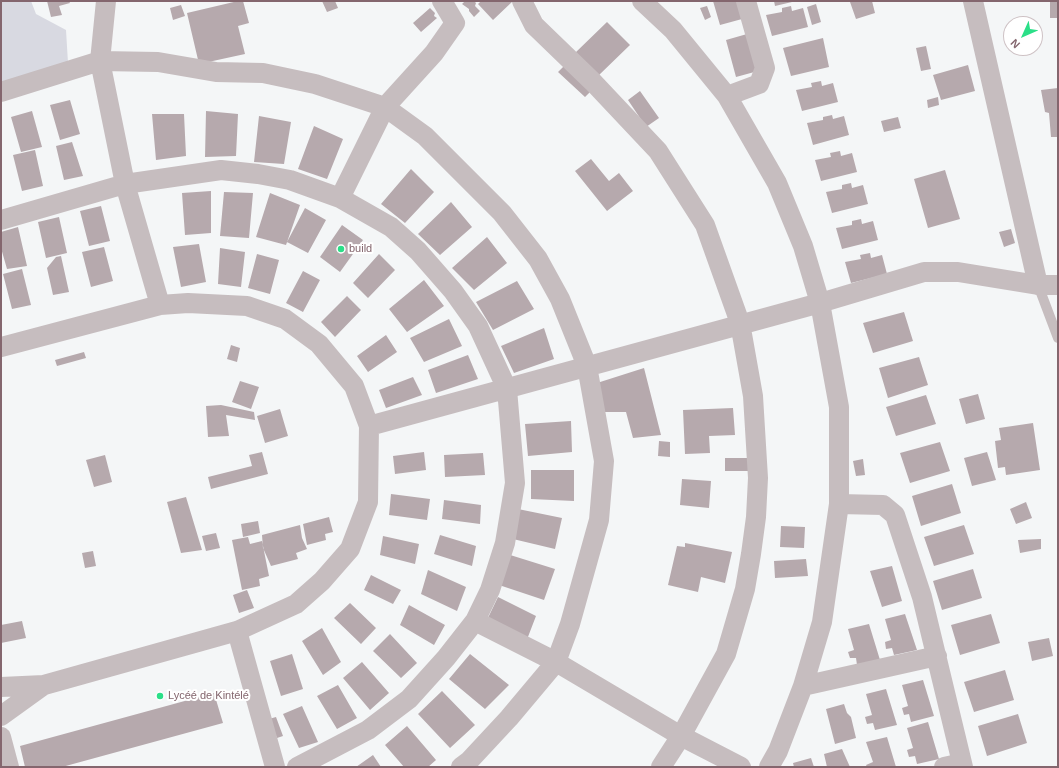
<!DOCTYPE html>
<meta charset="utf-8">
<style>
body{margin:0}
#map{position:relative;width:1059px;height:768px;overflow:hidden;background:#f4f6f7;font-family:Arial,sans-serif}
canvas{display:block}
.frame{position:absolute;inset:0;border:2px solid #84666e;pointer-events:none}
.north{position:absolute;left:1003px;top:16px;width:40px;height:40px;box-sizing:border-box;background:#fff;border:1px solid #cec2c5;border-radius:50%;rotate:225deg;font-size:11px;font-weight:700;line-height:16px;text-align:center;color:#84666e}
.north::after{content:'';display:block;margin:auto;width:14px;height:18px;background:#2bdf88;clip-path:polygon(50% 0,100% 100%,50% 72%,0 100%)}
</style>
<div id="map">
<canvas width="1059" height="768"></canvas>
<div class="frame"></div>
<div class="north">N</div>
</div>
<script>
const ctx = document.querySelector('canvas').getContext('2d');
ctx.lineJoin = 'round';
function paint(path, color) { ctx.fillStyle = color; ctx.fill(path, 'evenodd'); }
function stroke(path, color, width, dash) { ctx.strokeStyle = color; ctx.lineWidth = width; ctx.lineCap = dash ? 'butt' : 'round'; ctx.setLineDash(dash || []); ctx.stroke(path); }
function write(font, color, halo, rows, align = 'center') {
  ctx.font = font + ' Arial,sans-serif'; ctx.lineWidth = 4; ctx.setLineDash([]); ctx.textBaseline = 'middle'; ctx.strokeStyle = halo; ctx.fillStyle = color; for (const [text, x, y, turn = 0] of rows) {
    ctx.save(); ctx.translate(x, y); ctx.rotate((+turn || 0) * Math.PI / 180); ctx.textAlign = isNaN(turn) ? turn : align; if (halo) ctx.strokeText(text, 0, 0); ctx.fillText(text, 0, 0); ctx.restore();
  }
}
paint(new Path2D(`
 M 1,1 L 31,1 L 36,14 L 66,30 L 68,63 L 1,83 Z`), '#d8d9e1');
paint(new Path2D(`
 M 47,1 L 69,1 L 70,3 L 59,6 L 62,15 L 51,17 Z
 M 238,1 L 243,1 L 249,23 L 238,26 L 245,54 L 199,64 L 187,13 Z
 M 322,1 L 335,1 L 338,8 L 327,12 Z
 M 465,1 L 474,1 L 476,3 L 475,6 L 480,11 L 474,17 L 469,11 L 469,9 L 462,4 Z
 M 481,1 L 513,1 L 493,20 L 478,4 Z
 M 713,1 L 737,1 L 742,19 L 720,25 Z
 M 774,1 L 792,1 L 792,2 L 775,6 Z
 M 872,1 L 875,13 L 856,19 L 850,2 Z
 M 1050,1 L 1058,1 L 1058,18 L 1050,18 Z
 M 816,4 L 821,22 L 812,25 L 807,7 Z
 M 181,5 L 185,16 L 173,20 L 170,8 Z
 M 707,6 L 711,17 L 705,20 L 700,8 Z
 M 791,6 L 792,11 L 803,8 L 808,27 L 772,36 L 766,15 L 782,12 L 782,8 Z
 M 430,8 L 435,13 L 434,16 L 437,18 L 421,32 L 413,23 Z
 M 607,22 L 630,45 L 598,76 L 575,53 Z
 M 747,34 L 758,71 L 736,77 L 726,40 Z
 M 823,38 L 829,67 L 791,76 L 783,48 Z
 M 926,46 L 931,69 L 921,71 L 916,48 Z
 M 567,63 L 592,90 L 585,97 L 558,72 Z
 M 968,65 L 975,91 L 941,100 L 933,75 Z
 M 821,81 L 822,86 L 833,83 L 838,102 L 802,111 L 796,90 L 812,87 L 811,83 Z
 M 1058,88 L 1058,137 L 1051,137 L 1049,113 L 1045,112 L 1041,90 Z
 M 640,91 L 659,118 L 646,127 L 628,100 Z
 M 938,97 L 939,105 L 928,108 L 927,100 Z
 M 70,100 L 80,134 L 60,140 L 50,105 Z
 M 32,111 L 42,147 L 21,152 L 11,117 Z
 M 206,111 L 238,114 L 236,156 L 205,157 Z
 M 152,114 L 184,114 L 186,156 L 156,160 Z
 M 832,115 L 833,119 L 844,116 L 849,135 L 813,145 L 807,123 L 823,120 L 823,117 Z
 M 259,116 L 291,122 L 284,164 L 254,162 Z
 M 898,117 L 901,128 L 884,132 L 881,121 Z
 M 314,126 L 343,139 L 327,179 L 298,169 Z
 M 72,142 L 83,176 L 64,180 L 56,146 Z
 M 35,150 L 43,186 L 22,191 L 13,155 Z
 M 840,151 L 841,156 L 852,153 L 857,172 L 821,181 L 815,160 L 831,157 L 830,153 Z
 M 591,159 L 609,181 L 619,173 L 633,191 L 607,211 L 575,171 Z
 M 411,169 L 434,192 L 405,223 L 381,204 Z
 M 945,170 L 960,219 L 928,228 L 914,179 Z
 M 851,183 L 852,188 L 863,185 L 868,204 L 832,213 L 826,192 L 842,189 L 842,185 Z
 M 211,191 L 211,233 L 185,235 L 182,193 Z
 M 224,192 L 253,193 L 249,238 L 220,236 Z
 M 270,193 L 300,205 L 286,245 L 256,237 Z
 M 451,202 L 472,227 L 440,255 L 418,234 Z
 M 101,206 L 110,241 L 89,246 L 80,211 Z
 M 305,208 L 326,220 L 308,253 L 287,242 Z
 M 59,217 L 67,253 L 46,258 L 38,222 Z
 M 861,219 L 862,224 L 873,221 L 878,240 L 842,249 L 836,228 L 852,225 L 852,221 Z
 M 342,225 L 363,240 L 340,272 L 320,257 Z
 M 18,227 L 27,266 L 7,269 L 1,248 L 1,232 Z
 M 1011,229 L 1015,243 L 1004,247 L 999,232 Z
 M 487,237 L 507,263 L 474,290 L 452,268 Z
 M 199,244 L 206,282 L 181,287 L 173,247 Z
 M 104,247 L 113,281 L 91,287 L 82,252 Z
 M 220,248 L 245,252 L 241,287 L 218,284 Z
 M 870,253 L 871,258 L 882,255 L 887,274 L 851,283 L 845,262 L 861,259 L 860,255 Z
 M 257,254 L 279,260 L 270,294 L 248,288 Z
 M 379,254 L 395,270 L 368,298 L 353,283 Z
 M 61,256 L 69,292 L 53,295 L 47,268 L 56,257 Z
 M 22,269 L 31,305 L 12,309 L 3,274 Z
 M 303,271 L 320,280 L 303,312 L 286,303 Z
 M 424,280 L 444,306 L 407,332 L 389,309 Z
 M 517,281 L 534,309 L 493,330 L 476,302 Z
 M 347,296 L 361,310 L 335,337 L 321,322 Z
 M 904,312 L 913,341 L 873,353 L 863,323 Z
 M 449,319 L 462,346 L 424,362 L 410,338 Z
 M 544,328 L 554,359 L 514,373 L 501,346 Z
 M 386,335 L 397,352 L 368,372 L 357,356 Z
 M 231,345 L 240,348 L 237,362 L 227,359 Z
 M 84,352 L 86,358 L 57,366 L 55,360 Z
 M 468,355 L 478,379 L 436,393 L 428,370 Z
 M 919,357 L 928,385 L 888,398 L 879,368 Z
 M 644,368 L 661,435 L 633,438 L 626,412 L 605,412 L 597,383 Z
 M 413,377 L 422,395 L 386,408 L 379,390 Z
 M 240,381 L 259,387 L 251,409 L 232,402 Z
 M 978,394 L 985,419 L 966,424 L 959,399 Z
 M 926,395 L 936,424 L 896,436 L 886,407 Z
 M 221,405 L 254,412 L 255,420 L 226,415 L 229,436 L 208,437 L 206,406 Z
 M 733,408 L 735,435 L 709,436 L 710,453 L 685,454 L 683,410 Z
 M 280,409 L 288,436 L 265,443 L 257,416 Z
 M 571,421 L 572,452 L 528,456 L 525,424 Z
 M 1033,423 L 1040,470 L 1006,475 L 1005,467 L 998,468 L 995,441 L 1001,440 L 999,428 Z
 M 659,441 L 670,442 L 670,457 L 658,456 Z
 M 940,442 L 950,471 L 910,483 L 900,453 Z
 M 262,452 L 268,474 L 211,489 L 208,477 L 252,466 L 249,455 Z
 M 424,452 L 426,470 L 395,474 L 393,456 Z
 M 987,452 L 996,480 L 972,486 L 964,458 Z
 M 483,453 L 485,475 L 445,477 L 444,455 Z
 M 105,455 L 112,482 L 94,487 L 86,460 Z
 M 725,458 L 753,458 L 753,471 L 725,471 Z
 M 863,459 L 865,475 L 856,476 L 853,461 Z
 M 531,470 L 574,470 L 574,501 L 531,499 Z
 M 682,479 L 711,481 L 709,508 L 680,505 Z
 M 952,484 L 961,513 L 921,526 L 912,496 Z
 M 391,494 L 430,499 L 427,520 L 389,515 Z
 M 186,497 L 202,550 L 181,553 L 167,502 Z
 M 444,500 L 481,505 L 480,524 L 442,519 Z
 M 1026,502 L 1032,518 L 1016,524 L 1010,509 Z
 M 518,509 L 562,518 L 555,549 L 513,539 Z
 M 329,517 L 333,532 L 325,534 L 326,540 L 307,545 L 303,524 Z
 M 258,521 L 260,533 L 243,537 L 241,524 Z
 M 300,525 L 302,538 L 307,549 L 296,553 L 298,559 L 271,566 L 263,548 L 262,535 Z
 M 964,525 L 974,554 L 934,566 L 924,537 Z
 M 781,526 L 805,527 L 804,548 L 780,547 Z
 M 216,533 L 220,548 L 206,551 L 202,536 Z
 M 440,535 L 476,546 L 472,566 L 434,554 Z
 M 383,536 L 419,544 L 415,564 L 380,555 Z
 M 248,537 L 250,544 L 262,541 L 269,576 L 259,579 L 260,586 L 242,590 L 232,540 Z
 M 1041,539 L 1041,549 L 1020,553 L 1018,540 Z
 M 685,543 L 732,552 L 725,583 L 701,577 L 698,592 L 668,585 L 677,546 L 685,547 Z
 M 93,551 L 96,566 L 85,568 L 82,553 Z
 M 507,554 L 555,569 L 544,600 L 499,585 Z
 M 806,559 L 808,576 L 775,578 L 774,561 Z
 M 892,566 L 902,601 L 882,607 L 870,571 Z
 M 973,569 L 982,598 L 942,610 L 933,581 Z
 M 428,570 L 466,587 L 457,611 L 421,594 Z
 M 371,575 L 401,590 L 393,604 L 364,590 Z
 M 247,590 L 254,608 L 239,613 L 233,595 Z
 M 498,597 L 536,616 L 526,642 L 486,622 Z
 M 350,603 L 376,628 L 361,644 L 334,618 Z
 M 409,605 L 445,625 L 434,645 L 400,625 Z
 M 905,614 L 917,650 L 894,655 L 892,648 L 886,649 L 885,642 L 891,640 L 885,619 Z
 M 991,614 L 1000,643 L 960,655 L 951,625 Z
 M 22,621 L 26,638 L 1,643 L 1,625 Z
 M 869,624 L 880,660 L 857,665 L 856,658 L 850,658 L 848,652 L 854,650 L 848,629 Z
 M 322,628 L 341,662 L 323,675 L 302,641 Z
 M 390,634 L 417,663 L 401,678 L 373,651 Z
 M 1049,638 L 1053,656 L 1032,661 L 1028,642 Z
 M 292,654 L 303,689 L 281,696 L 270,661 Z
 M 470,654 L 509,685 L 485,709 L 449,679 Z
 M 362,662 L 389,693 L 370,710 L 343,678 Z
 M 1005,670 L 1014,700 L 974,712 L 964,682 Z
 M 923,680 L 934,716 L 911,722 L 909,714 L 904,715 L 902,708 L 908,706 L 902,685 Z
 M 338,685 L 357,718 L 337,729 L 317,696 Z
 M 886,689 L 897,725 L 875,730 L 873,723 L 867,724 L 865,717 L 872,715 L 866,694 Z
 M 442,691 L 475,725 L 450,748 L 418,714 Z
 M 214,693 L 223,723 L 62,767 L 25,767 L 20,746 Z
 M 844,704 L 847,713 L 851,717 L 856,738 L 835,744 L 826,709 Z
 M 302,706 L 318,742 L 299,748 L 283,714 Z
 M 1018,714 L 1027,743 L 987,756 L 978,726 Z
 M 276,717 L 283,736 L 277,738 L 269,719 Z
 M 928,722 L 939,759 L 917,764 L 915,756 L 909,757 L 907,750 L 913,748 L 907,728 Z
 M 407,726 L 436,760 L 428,767 L 404,767 L 385,745 Z
 M 887,737 L 896,767 L 867,767 L 866,765 L 873,762 L 866,742 Z
 M 842,749 L 850,767 L 827,767 L 824,754 Z
 M 373,755 L 381,767 L 356,767 Z
 M 811,758 L 814,767 L 794,767 L 793,763 Z`), '#b6a9ad');
stroke(new Path2D(`
 M 1038,285 L 1058,338`), '#c6bdbf', 10);
stroke(new Path2D(`
 M 106,1 L 100,61 L 125,184 L 160,305
 M 522,1 L 534,25 L 593,82 L 658,151 L 705,225 L 740,323 L 753,396 L 758,478 L 756,517 L 751,554 L 745,589 L 726,654 L 681,736 L 661,767
 M 642,1 L 673,30 L 727,96 L 777,183 L 803,246 L 820,303 L 839,407 L 839,504 L 822,622 L 803,686 L 778,751 L 769,767
 M 973,1 L 1038,285
 M 1,92 L 100,61 L 158,62 L 216,72 L 263,73 L 315,84 L 385,107 L 425,136 L 502,213 L 538,259 L 560,299 L 587,366 L 604,461 L 599,520 L 570,624 L 556,662 L 509,718 L 469,761 L 461,767
 M 727,96 L 759,84 L 765,68 L 746,1
 M 340,198 L 385,107 L 434,53 L 455,23 L 442,1
 M 1,220 L 125,184 L 221,170 L 258,174 L 290,180 L 340,198 L 391,227 L 418,251 L 453,291 L 478,326 L 507,389 L 515,483 L 505,543 L 490,590 L 475,621 L 446,658 L 409,699 L 368,730 L 297,767
 M 1,347 L 160,305 L 188,303 L 247,306 L 285,319 L 319,344 L 354,386 L 369,426 L 368,502 L 350,549 L 322,581 L 296,604 L 237,631 L 44,685 L 1,687
 M 369,426 L 820,303 L 924,272 L 958,272 L 1038,285 L 1058,285
 M 839,504 L 883,505 L 895,515 L 922,597 L 963,767
 M 475,621 L 556,662 L 681,736 L 741,767
 M 237,631 L 275,767
 M 803,686 L 937,656
 M 1,716 L 44,685
 M 1,737 L 9,767
 M 944,767 L 962,763`), '#c6bdbf', 20);
for (const [x, y, r, color] of [
 [341,249,4,"#2bdf88"],
 [160,696,4,"#2bdf88"]
]) { const dot = new Path2D(); dot.arc(x, y, r, 0, 2 * Math.PI); ctx.fillStyle = color; ctx.fill(dot); stroke(dot, '#fff', 1.5); }
write('11px', '#84666e', '#fff', [
 ["build",349,249],
 ["Lycéé de Kintélé",168,696]
], 'left');
</script>
